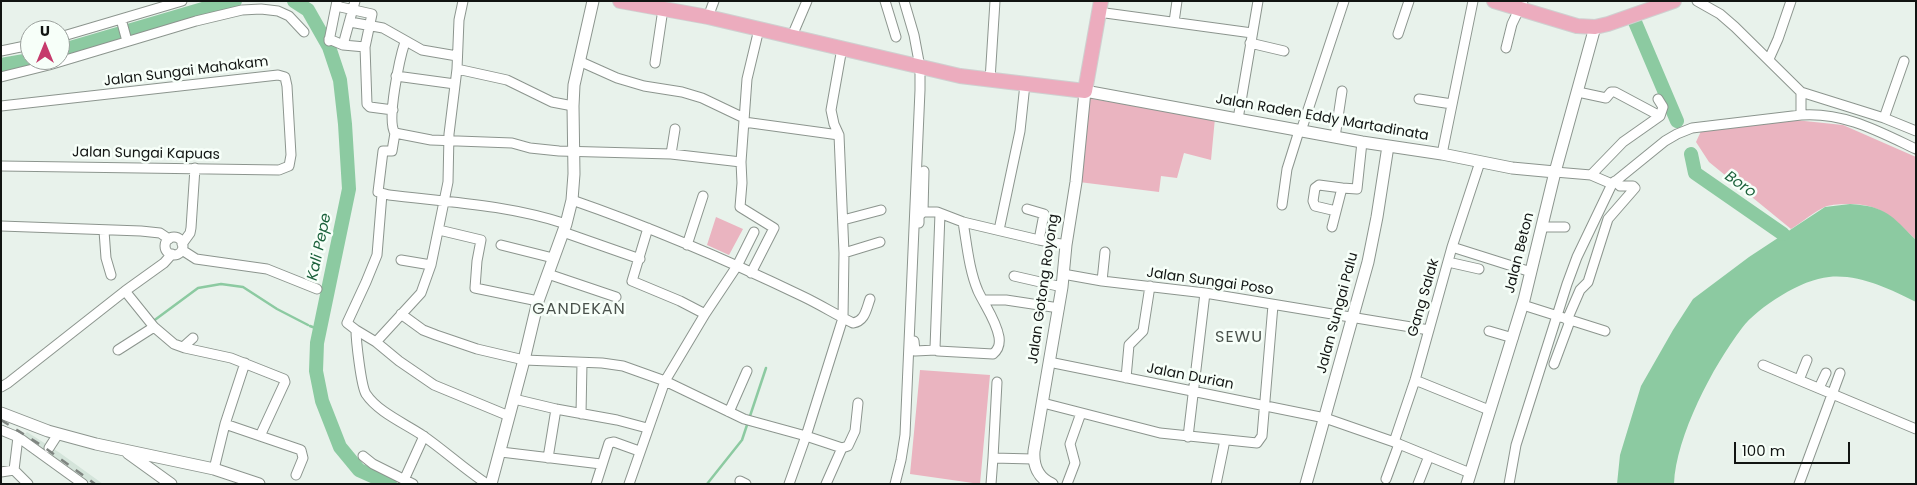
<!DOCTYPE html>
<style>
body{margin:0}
#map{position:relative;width:1917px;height:485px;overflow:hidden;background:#e8f2eb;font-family:Poppins,sans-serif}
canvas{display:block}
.frame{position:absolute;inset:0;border:2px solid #111412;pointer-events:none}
.north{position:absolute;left:20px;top:20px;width:50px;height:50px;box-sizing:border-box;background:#f7fff9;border:1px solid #9ba19d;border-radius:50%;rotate:0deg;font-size:14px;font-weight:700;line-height:20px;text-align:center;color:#111412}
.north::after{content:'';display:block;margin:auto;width:18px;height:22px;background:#c63a6c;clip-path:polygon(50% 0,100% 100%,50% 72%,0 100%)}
.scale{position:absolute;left:1734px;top:442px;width:116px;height:22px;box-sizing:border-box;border:2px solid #111412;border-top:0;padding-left:6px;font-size:15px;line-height:18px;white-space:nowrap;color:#111412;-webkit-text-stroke:4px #f7fff9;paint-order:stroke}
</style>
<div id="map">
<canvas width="1917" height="485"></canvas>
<div class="frame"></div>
<div class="north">U</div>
<div class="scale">100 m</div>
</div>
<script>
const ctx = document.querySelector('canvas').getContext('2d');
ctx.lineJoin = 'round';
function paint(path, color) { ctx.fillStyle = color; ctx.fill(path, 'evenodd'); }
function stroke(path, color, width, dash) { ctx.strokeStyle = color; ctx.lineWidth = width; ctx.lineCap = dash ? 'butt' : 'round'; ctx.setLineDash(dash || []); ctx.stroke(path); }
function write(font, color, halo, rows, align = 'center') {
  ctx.font = font + ' Poppins,sans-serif'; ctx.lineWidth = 5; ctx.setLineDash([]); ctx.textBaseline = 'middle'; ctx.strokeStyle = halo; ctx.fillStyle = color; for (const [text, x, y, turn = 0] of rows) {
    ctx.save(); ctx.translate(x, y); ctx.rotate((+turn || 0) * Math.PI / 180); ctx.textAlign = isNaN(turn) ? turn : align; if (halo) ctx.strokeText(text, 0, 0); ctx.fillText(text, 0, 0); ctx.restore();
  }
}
paint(new Path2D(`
 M 27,432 L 60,453 L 103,484 L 92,484 L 48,452 L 23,436 Z`), '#d4e4da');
paint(new Path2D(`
 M 1086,98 L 1215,118 L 1211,160 L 1184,153 L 1177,178 L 1161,176 L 1159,192 L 1079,182 Z
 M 1795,120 L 1843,125 L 1916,157 L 1916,240 C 1895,220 1885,206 1854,204 C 1845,204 1836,204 1827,206 C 1816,210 1801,223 1791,229 L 1709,162 L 1696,142 L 1702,129 Z
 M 716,217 L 743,229 L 729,255 L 707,245 Z
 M 920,370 L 990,375 L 980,484 L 910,474 Z`), '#eab4c0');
paint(new Path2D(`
 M 1850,204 C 1886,206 1892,216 1916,240 L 1916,302 C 1890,289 1859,274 1829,277 C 1802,279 1758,307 1742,328 C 1713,366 1676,436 1674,484 L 1617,484 L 1620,455 L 1641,386 L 1673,330 L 1693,299 L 1749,257 L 1825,207 Z`), '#8ccaa1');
stroke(new Path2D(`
 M 215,1 L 215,5
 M 152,322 L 198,288 L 221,284 L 243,287 L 277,309 L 308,325
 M 310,326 L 318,329 L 317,343
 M 707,484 L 742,440 L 766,368`), '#8ccaa1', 2.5);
stroke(new Path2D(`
 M 294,1 L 308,10 L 329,47 L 340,80 L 345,124 L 349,189 L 317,343 L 316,371 L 322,401 L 340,447 L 359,470 L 390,484
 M 1635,22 L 1677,121
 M 60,51 L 213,6 L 235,1
 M 1,65 L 30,60
 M 1691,154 L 1695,173 L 1783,234`), '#8ccaa1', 14);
const street = new Path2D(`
 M 885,1 L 896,37
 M 1697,1 L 1720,14 L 1735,27 L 1801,92 L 1884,118 L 1916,131
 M 336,6 L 372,14 L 365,47 L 367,104 L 370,107 L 393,110
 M 1098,12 L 1252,33
 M 708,17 L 714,1
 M 121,19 L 127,41
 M 350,22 L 383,28 L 422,50 L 457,56
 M 1174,22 L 1177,1
 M 1398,34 L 1409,1
 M 792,36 L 807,1
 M 60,37 L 182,1
 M 329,39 L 343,45 L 365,47
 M 329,41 L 337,1
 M 405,42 C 400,57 386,121 395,133 L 392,151 L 383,151 L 378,192 L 389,195 C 448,202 509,205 566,224
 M 1250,43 L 1284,51
 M 343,45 L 355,1
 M 1506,48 L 1512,24 L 1523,1
 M 1,51 L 30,45
 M 1769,59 L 1778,39 L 1791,1
 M 579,61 L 617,78 L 644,86 L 682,92 L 702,98 L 744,118
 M 655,63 L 663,9
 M 457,69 L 507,80 L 552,102 L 573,106
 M 396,76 L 455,84
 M 1,77 L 49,65 L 196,21 L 242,10 L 261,9 L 278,11 L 289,16 L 304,32
 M 990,80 L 995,1
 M 1578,92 L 1606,98 L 1611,92 L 1615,92 L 1660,116
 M 1419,99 L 1452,104
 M 1,106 L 278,75 L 285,77 L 287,86 L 291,155 L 289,166 L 279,170 L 1,166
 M 1801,115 C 1844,112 1878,131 1916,149
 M 1884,118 L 1904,61
 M 1238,119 L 1258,1
 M 744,122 L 839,135
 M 1301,131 L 1344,1
 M 395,133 L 431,140 L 512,143 L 530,148 L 559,151 L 671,154 L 741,162
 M 1335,137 L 1342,91
 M 671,154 L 675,129
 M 1442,154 L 1473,1
 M 1555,172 L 1591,175 L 1612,184
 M 1591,175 L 1623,142 L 1660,116 L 1663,107 L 1658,99
 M 382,194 L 377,255 L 366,282 L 347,323 L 356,330 C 356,340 361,386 366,394 C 378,412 404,423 422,435 C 444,450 464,469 487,484
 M 572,200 C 650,227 727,260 802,296 C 819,304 835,314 853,323 C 865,321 866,310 870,299
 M 1282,205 L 1287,169 L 1299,131
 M 1027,209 L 1044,214 L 1039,240
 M 1336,211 L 1315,206 L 1313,201 L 1315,188 L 1319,185 L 1342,188
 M 923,212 L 937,212 L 963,222 L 1039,240 L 1066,245
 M 940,213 L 935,348 L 938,351 L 993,354 C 999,349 1000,344 999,337 C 996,320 985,306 978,291 C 969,270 967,245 963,222
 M 843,220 L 881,210
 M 919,223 L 919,216 L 923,212 L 924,171
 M 1,226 L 141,231 L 160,233 L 169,239
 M 1332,227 L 1342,188 L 1357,189 L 1362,142
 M 1543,227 L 1565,227
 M 648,228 L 632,281 L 680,301 L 705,314
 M 439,230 L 481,240 L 477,261 L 475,288 L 538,301
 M 999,230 L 1020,131 L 1025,84
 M 104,231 L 106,258 L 111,275
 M 563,232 L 640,259
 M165 246a9 9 0 1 1 18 0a9 9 0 1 1-18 0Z
 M 182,244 L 190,233 L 191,228 L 195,168
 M 501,245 L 553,258
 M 687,245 L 703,196
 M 1452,247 L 1531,272
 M 182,250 L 196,259 L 267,269 L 317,289
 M 844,253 L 880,242
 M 401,260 L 431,265
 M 1448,262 L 1479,269
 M 751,273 L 774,228 L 740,207 L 742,183 L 741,162 L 747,79 L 759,29
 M 548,274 L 616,297
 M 1063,274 L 1102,281 L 1205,293 L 1429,330
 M 1014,276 L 1062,287
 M 1102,281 L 1105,252
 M 125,291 L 154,327 L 174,344 L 185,348 L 231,358 L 284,379 L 285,382 L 260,436
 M 983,300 L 1006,300 L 1059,308
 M 1523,305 L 1605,331
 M 401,314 L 423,330 L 436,335 L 477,349 L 524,360 L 602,363 L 623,366 L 665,381 L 744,419 L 806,436 L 842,448
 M 1567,320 L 1580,290 L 1588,282 L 1608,219 L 1635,188 L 1633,186 L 1620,186 L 1615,181
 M 356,330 L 376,342 L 399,361 L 434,385 L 509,416
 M 1489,331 L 1513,338
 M 914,341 L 915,351 L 936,350
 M 376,342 L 421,293 L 431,265 L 448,182 L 449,134 L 457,69 L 459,20 L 463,1
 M 183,347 L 193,338
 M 118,350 L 154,327
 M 1049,362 L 1325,418 L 1394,442 L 1470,473
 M 1554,364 L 1570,321
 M 1763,365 L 1916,429
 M 1126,378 L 1129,345 L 1143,331 L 1150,286
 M 1415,380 L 1489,410
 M 1799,380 L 1807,360
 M 1,387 L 8,383 L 125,291 L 164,263 L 172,254
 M 1819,388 L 1826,373
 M 514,399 L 556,409 L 617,420 L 647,428
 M 1043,403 L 1160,433 L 1257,443 L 1262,436 L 1273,305
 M 729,412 L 747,371
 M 581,414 L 582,363
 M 225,424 L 301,450 L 303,458 L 296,475
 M 1,430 L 18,437 L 83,484
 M 1188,437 L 1205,293
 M 1394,442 L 1415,380 L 1452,247 L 1480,162
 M 49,448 L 58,434
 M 501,452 L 601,464
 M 363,456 L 373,464 L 413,484
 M 548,458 L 556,409
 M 993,458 L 997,382
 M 214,469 L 225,424 L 245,363
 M 14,470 L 18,437
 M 1,472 L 14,470 L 28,484
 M 1386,479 L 1399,444
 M 404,480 L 424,436
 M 740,481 L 746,484
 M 596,484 L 609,443 L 614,442 L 639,451
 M 629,484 L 665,381 L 705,314 L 737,266 L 754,232
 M 789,484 L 806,436 L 843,318 L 844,253 L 839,135 L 834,124 L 831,110 L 842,48
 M 826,484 L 842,448 L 848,446 L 855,431 L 858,403
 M 895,484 L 901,460 L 905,435 L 920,90 L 920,67 L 914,35 L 904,1
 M 991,484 L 993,458 L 1033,459
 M 1067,484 L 1075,463 L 1070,444 L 1081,413
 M 1216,484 L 1225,440
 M 1418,484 L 1429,456
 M 1509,484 L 1516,445 L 1567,284 L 1577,257 L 1612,184 L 1665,141 L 1677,134 L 1692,128 L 1801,115 L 1801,92
 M 1799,484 L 1840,373`);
const secondary = new Path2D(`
 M 1,413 L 48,431 L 96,444 L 214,469 L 259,484
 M 128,453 L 171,484
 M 491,484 L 524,360 L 538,301 L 566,224 L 572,200 L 574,174 L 573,106 L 574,85 L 593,1
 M 1052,484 C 1038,478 1033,465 1034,451 L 1062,287 L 1066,245 L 1076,182 L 1085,91 L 1362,142 L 1442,154 L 1512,168 L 1555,172
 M 1306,484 L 1368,262 L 1377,217 L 1388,146
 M 1467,484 L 1524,300 L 1555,172 L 1595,27`);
const primary = new Path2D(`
 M 620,1 L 708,17 L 960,76 L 1085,91 L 1101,1
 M 1494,1 L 1577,26 L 1595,27 L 1608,24 L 1674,1`);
stroke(street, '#8c958e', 11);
stroke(secondary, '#8c958e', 13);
stroke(primary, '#cfd0d0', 16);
stroke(street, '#fff', 9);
stroke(secondary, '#fff', 11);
stroke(primary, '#ecacbe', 14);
stroke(new Path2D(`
 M 1,420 L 44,447 L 95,484`), '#7f8581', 2.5, [9, 9]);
write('14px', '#111412', '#f7fff9', [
 ["Jalan Sungai Mahakam",186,72,-7],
 ["Jalan Raden Eddy Martadinata",1322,118,10],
 ["Jalan Sungai Kapuas",146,154,1],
 ["Jalan Beton",1520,253,-76],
 ["Jalan Sungai Poso",1210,282,8],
 ["Jalan Gotong Royong",1044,289,-82],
 ["Gang Salak",1424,298,-74],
 ["Jalan Sungai Palu",1338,313,-75],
 ["Jalan Durian",1190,377,11]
]);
write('italic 15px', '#1b613b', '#f7fff9', [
 ["Boro",1740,185,35],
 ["Kali Pepe",320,247,-78]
]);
ctx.letterSpacing = '1px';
write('16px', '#4b534d', '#f7fff9', [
 ["GANDEKAN",579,310],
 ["SEWU",1239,338]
]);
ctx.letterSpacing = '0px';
</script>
